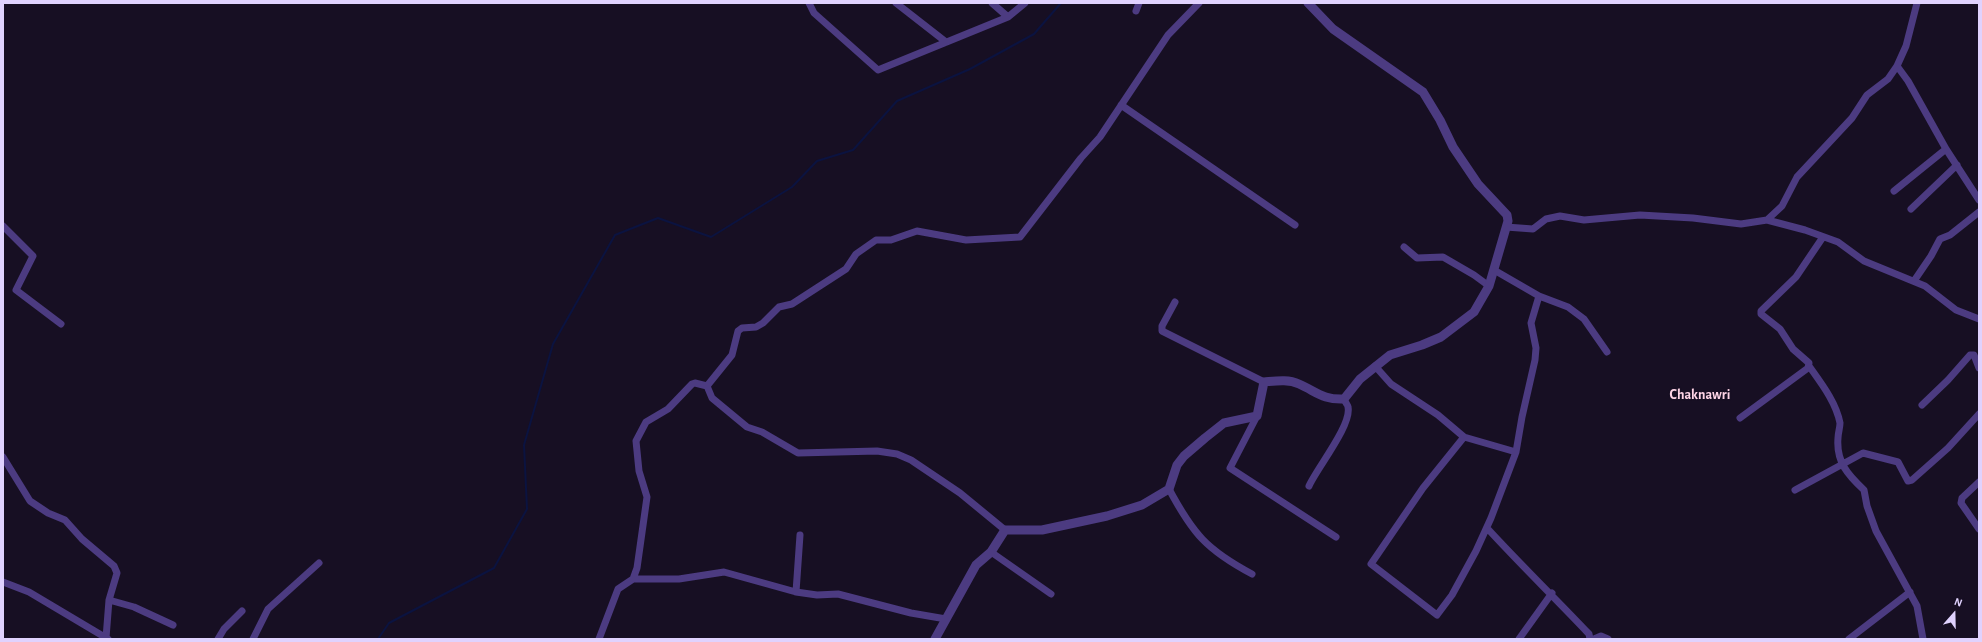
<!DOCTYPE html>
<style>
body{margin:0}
#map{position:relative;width:1982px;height:642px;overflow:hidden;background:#170f23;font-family:"Alegreya Sans",sans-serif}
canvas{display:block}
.frame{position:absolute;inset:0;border:4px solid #e0d2fe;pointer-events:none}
.north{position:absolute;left:1934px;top:594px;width:40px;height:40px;-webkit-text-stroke:3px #170f23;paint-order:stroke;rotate:20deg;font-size:11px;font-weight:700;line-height:16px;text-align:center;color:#e0d2fe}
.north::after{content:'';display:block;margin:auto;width:14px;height:18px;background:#e0d2fe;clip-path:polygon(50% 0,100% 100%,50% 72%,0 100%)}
</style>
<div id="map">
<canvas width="1982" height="642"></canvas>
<div class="frame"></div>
<div class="north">N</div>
</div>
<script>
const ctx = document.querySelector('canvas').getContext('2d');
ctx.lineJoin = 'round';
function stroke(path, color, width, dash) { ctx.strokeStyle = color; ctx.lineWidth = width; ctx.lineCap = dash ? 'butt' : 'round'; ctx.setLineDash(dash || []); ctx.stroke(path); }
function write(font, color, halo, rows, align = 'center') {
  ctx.font = font + ' "Alegreya Sans",sans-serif'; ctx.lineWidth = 3.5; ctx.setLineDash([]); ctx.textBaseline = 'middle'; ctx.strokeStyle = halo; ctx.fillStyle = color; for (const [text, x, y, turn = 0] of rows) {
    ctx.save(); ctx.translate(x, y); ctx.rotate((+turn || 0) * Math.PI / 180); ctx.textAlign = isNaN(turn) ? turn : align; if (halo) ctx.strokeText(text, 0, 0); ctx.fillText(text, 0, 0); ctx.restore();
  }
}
stroke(new Path2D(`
 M 378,639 L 389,623 L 494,568 L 527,509 L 524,445 L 553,344 L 615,235 L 658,218 L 711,237 L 792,187 L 817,161 L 853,150 L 897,101 L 970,69 L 1034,34 L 1061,3`), '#0b1340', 2);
stroke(new Path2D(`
 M 809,3 L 814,13 L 878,70 L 1008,17 L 1025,3
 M 896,3 L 946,42
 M 992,3 L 1008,17
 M 1136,11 L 1139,3
 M 1897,66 L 1908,81 L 1946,149 L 1979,200
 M 1121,105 L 1295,225
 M 1894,191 L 1946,149
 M 1911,209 L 1957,165
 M 1767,220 L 1782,206 L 1797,177 L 1852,118 L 1867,95 L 1888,79 L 1897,66 L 1906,46 L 1917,3
 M 3,226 L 33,256 L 16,290 L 61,324
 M 1506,227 L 1533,229 L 1546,219 L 1560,216 L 1584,220 L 1640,215 L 1693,218 L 1741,224 L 1767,220 L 1805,230 L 1838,242 L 1864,261 L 1925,286 L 1956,310 L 1979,319
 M 1404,247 L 1417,258 L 1443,257 L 1474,275 L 1489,286
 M 1494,270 L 1539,296 L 1568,307 L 1584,319 L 1607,352
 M 1914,281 L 1931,256 L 1940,239 L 1950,235 L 1979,212
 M 1175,302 L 1162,326 L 1162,331 L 1264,382
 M 1375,366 L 1391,384 L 1438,415 L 1464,437 L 1423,488 L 1371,564 L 1437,615 L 1452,595 L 1476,551 L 1491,518 L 1516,452 L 1522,417 L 1535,360 L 1536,348 L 1531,323 L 1539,296
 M 1809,366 C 1821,383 1836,402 1840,423 C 1840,428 1838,433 1838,438 C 1836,462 1848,475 1864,490 L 1867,506 L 1876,531 L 1917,606 L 1923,639
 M 707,386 L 712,398 L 747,427 L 762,432 L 798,453 L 877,451 L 897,454 L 911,460 L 960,493 L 1005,530
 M 1922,405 L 1948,380 L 1970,355 L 1974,355 L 1979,368
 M 1257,416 L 1230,468 L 1336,537
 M 1740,418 L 1808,368 L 1809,363 L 1793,349 L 1780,329 L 1761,314 L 1761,311 L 1796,277 L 1823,237
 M 1464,437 L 1516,452
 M 3,457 L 30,501 L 48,513 L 65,520 L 82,539 L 114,566 L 117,573 L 109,600 L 106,638
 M 1979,482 L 1962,498 L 1961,503 L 1979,529
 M 1309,486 C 1317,468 1352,425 1348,407 C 1348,405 1345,402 1344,399
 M 1169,489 C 1193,534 1207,550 1252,574
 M 1795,490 L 1863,453 L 1898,462 L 1908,481 L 1912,480 L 1948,448 L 1979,414
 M 1487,528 C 1520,564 1555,598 1589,634 L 1590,639
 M 991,552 L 1051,594
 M 633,579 L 679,579 L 724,572 L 796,592 L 817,595 L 838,594 L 911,613 L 946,619
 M 3,582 L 29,592 L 108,639
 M 796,592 L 800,535
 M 109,600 L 134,607 L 173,625
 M 218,639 L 224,629 L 242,611
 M 253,639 L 268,609 L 319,563
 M 599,639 L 618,589 L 633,579 L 637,568 L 647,497 L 639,471 L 636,441 L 646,422 L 668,409 L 692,384 L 695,383 L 707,386 L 732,355 L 738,331 L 742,328 L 756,327 L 763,323 L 779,307 L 792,304 L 846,269 L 856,254 L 876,240 L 891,240 L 917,231 L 966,240 L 1020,237 L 1081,158 L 1100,137 L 1168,35 L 1199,3
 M 1519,639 L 1552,593
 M 1594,639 L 1601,636 L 1608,639
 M 1849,639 L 1910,592`), '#4c3b81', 7);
stroke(new Path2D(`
 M 935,639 L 976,565 L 991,552 L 1005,530 L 1042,530 L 1107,516 L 1142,505 L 1169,489 L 1177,465 L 1184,456 L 1205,438 L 1224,423 L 1257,416 L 1264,382 C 1276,381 1288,379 1299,384 C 1317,392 1323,400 1344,399 L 1360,379 L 1390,355 L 1422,345 L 1441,337 L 1474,312 L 1489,286 L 1508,221 L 1507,215 L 1478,184 L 1453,147 L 1440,120 L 1423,92 L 1333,29 L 1308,3`), '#4c3b81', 9);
write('bold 14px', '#fed4e6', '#170f23', [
 ["Chaknawri",1700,395]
]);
</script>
